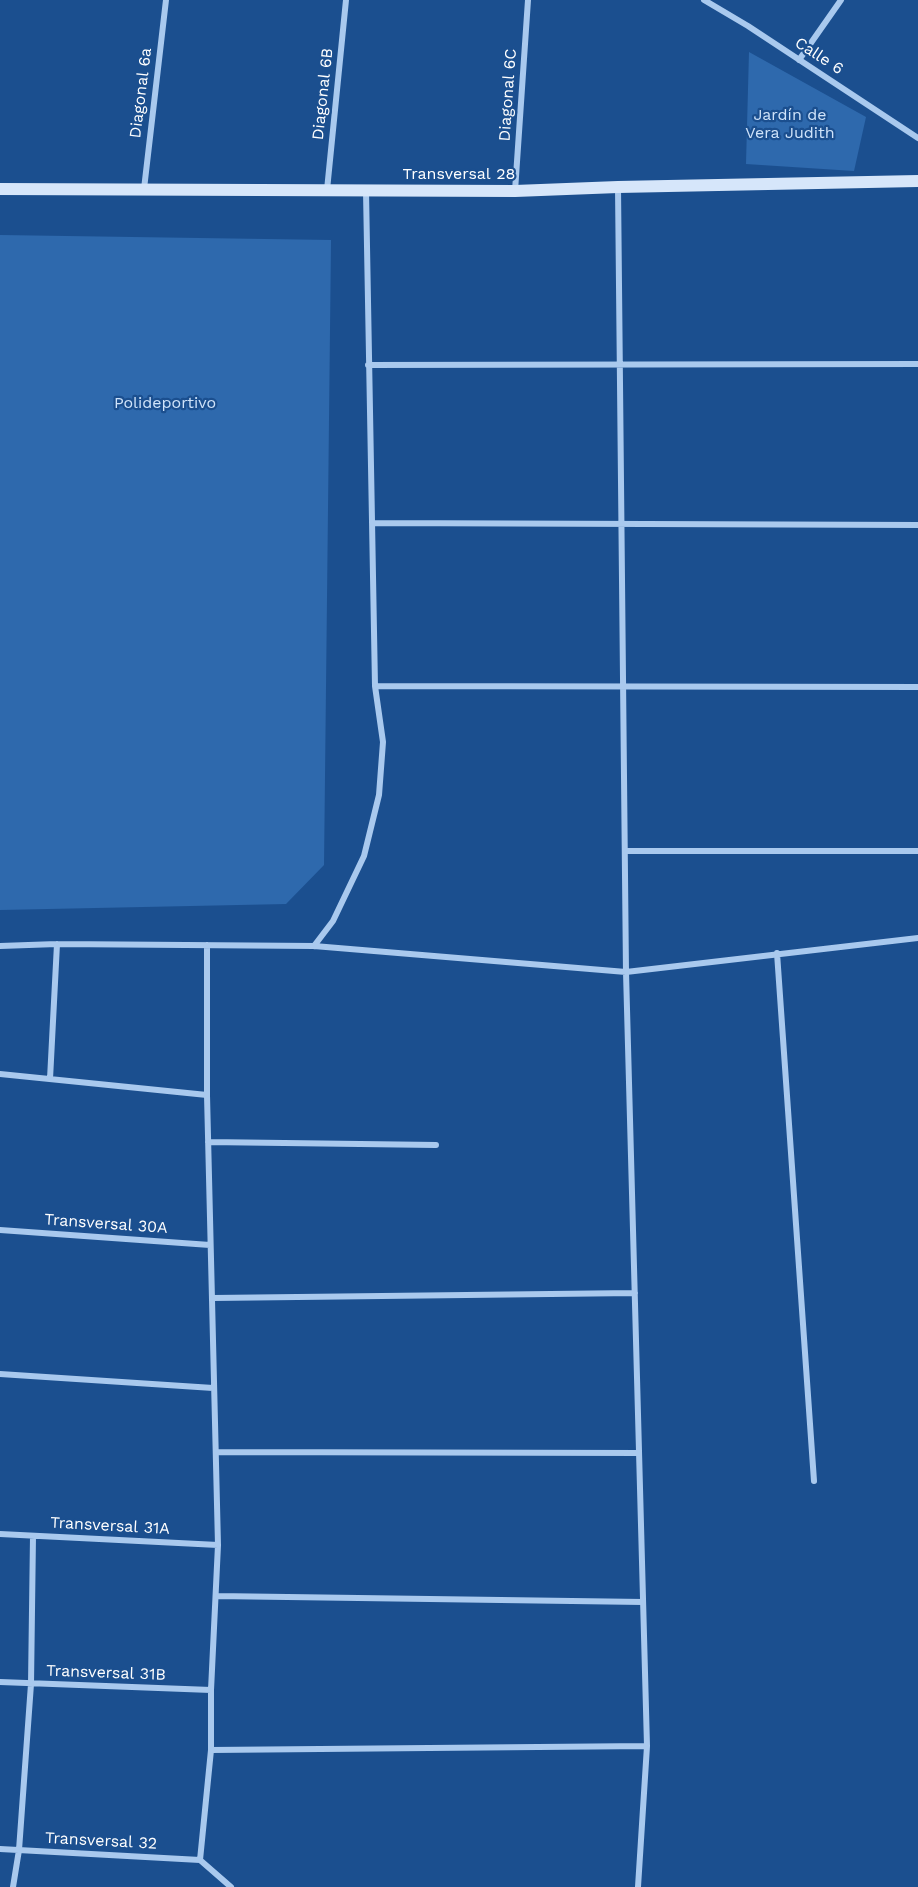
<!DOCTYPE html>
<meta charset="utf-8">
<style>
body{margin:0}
canvas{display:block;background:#1b4f8f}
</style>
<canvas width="918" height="1887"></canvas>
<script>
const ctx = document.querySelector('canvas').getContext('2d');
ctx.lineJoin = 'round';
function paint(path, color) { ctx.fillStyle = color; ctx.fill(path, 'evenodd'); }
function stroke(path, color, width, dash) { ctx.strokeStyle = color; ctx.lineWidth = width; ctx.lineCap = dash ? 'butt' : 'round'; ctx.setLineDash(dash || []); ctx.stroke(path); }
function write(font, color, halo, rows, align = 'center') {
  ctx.font = font + ' "Work Sans",sans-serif'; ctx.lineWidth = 4.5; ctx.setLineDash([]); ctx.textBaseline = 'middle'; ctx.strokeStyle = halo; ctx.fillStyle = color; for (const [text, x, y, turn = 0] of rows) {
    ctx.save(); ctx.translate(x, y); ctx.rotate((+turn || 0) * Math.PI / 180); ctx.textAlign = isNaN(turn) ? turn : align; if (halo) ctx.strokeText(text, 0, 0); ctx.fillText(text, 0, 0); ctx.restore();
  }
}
paint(new Path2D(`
 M 749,52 L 866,117 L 854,171 L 746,164 Z
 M 0,235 L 331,240 L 324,865 L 286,904 L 0,910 Z`), '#2e69ad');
stroke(new Path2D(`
 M 704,0 L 748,26 L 918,138
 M 799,60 L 841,0
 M 618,187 L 626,972 L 647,1746 L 638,1887
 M 144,189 L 166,0
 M 327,190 L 346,0
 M 515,191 L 528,0
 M 368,365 L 918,364
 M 372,523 L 918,525
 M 375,686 L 918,687
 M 625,851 L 918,851
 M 0,946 L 57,944 L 314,946 L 626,972 L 918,938
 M 314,946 L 333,921 L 364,856 L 379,795 L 383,742 L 375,686 L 366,191
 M 777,953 L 814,1481
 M 0,1074 L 207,1095
 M 50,1079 L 57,944
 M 208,1142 L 436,1145
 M 0,1230 L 210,1245
 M 213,1298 L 635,1293
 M 0,1374 L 213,1388
 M 216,1452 L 639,1453
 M 0,1534 L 218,1545
 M 216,1596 L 643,1602
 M 0,1682 L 211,1690
 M 211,1750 L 647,1746
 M 0,1849 L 200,1860
 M 200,1860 L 211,1750 L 211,1690 L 218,1545 L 207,1095 L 207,945
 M 200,1860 L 231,1887
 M 13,1887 L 19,1850 L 31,1684 L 33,1536`), '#a9c9ee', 6);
stroke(new Path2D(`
 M 0,189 L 515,191 L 618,187 L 918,181`), '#d6e6fa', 12);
write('16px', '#fff', '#1b4f8f', [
 ["Calle 6",819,56,33],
 ["Diagonal 6a",141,93,-83],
 ["Diagonal 6B",323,94,-84],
 ["Diagonal 6C",508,95,-86],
 ["Transversal 28",459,174],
 ["Transversal 30A",106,1224,4],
 ["Transversal 31A",110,1526,3],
 ["Transversal 31B",106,1673,2],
 ["Transversal 32",101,1841,3]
]);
write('16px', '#cfe3fa', '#1b4f8f', [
 ["Jardín de",790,115],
 ["Vera Judith",790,133],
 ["Polideportivo",165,403]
]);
</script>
